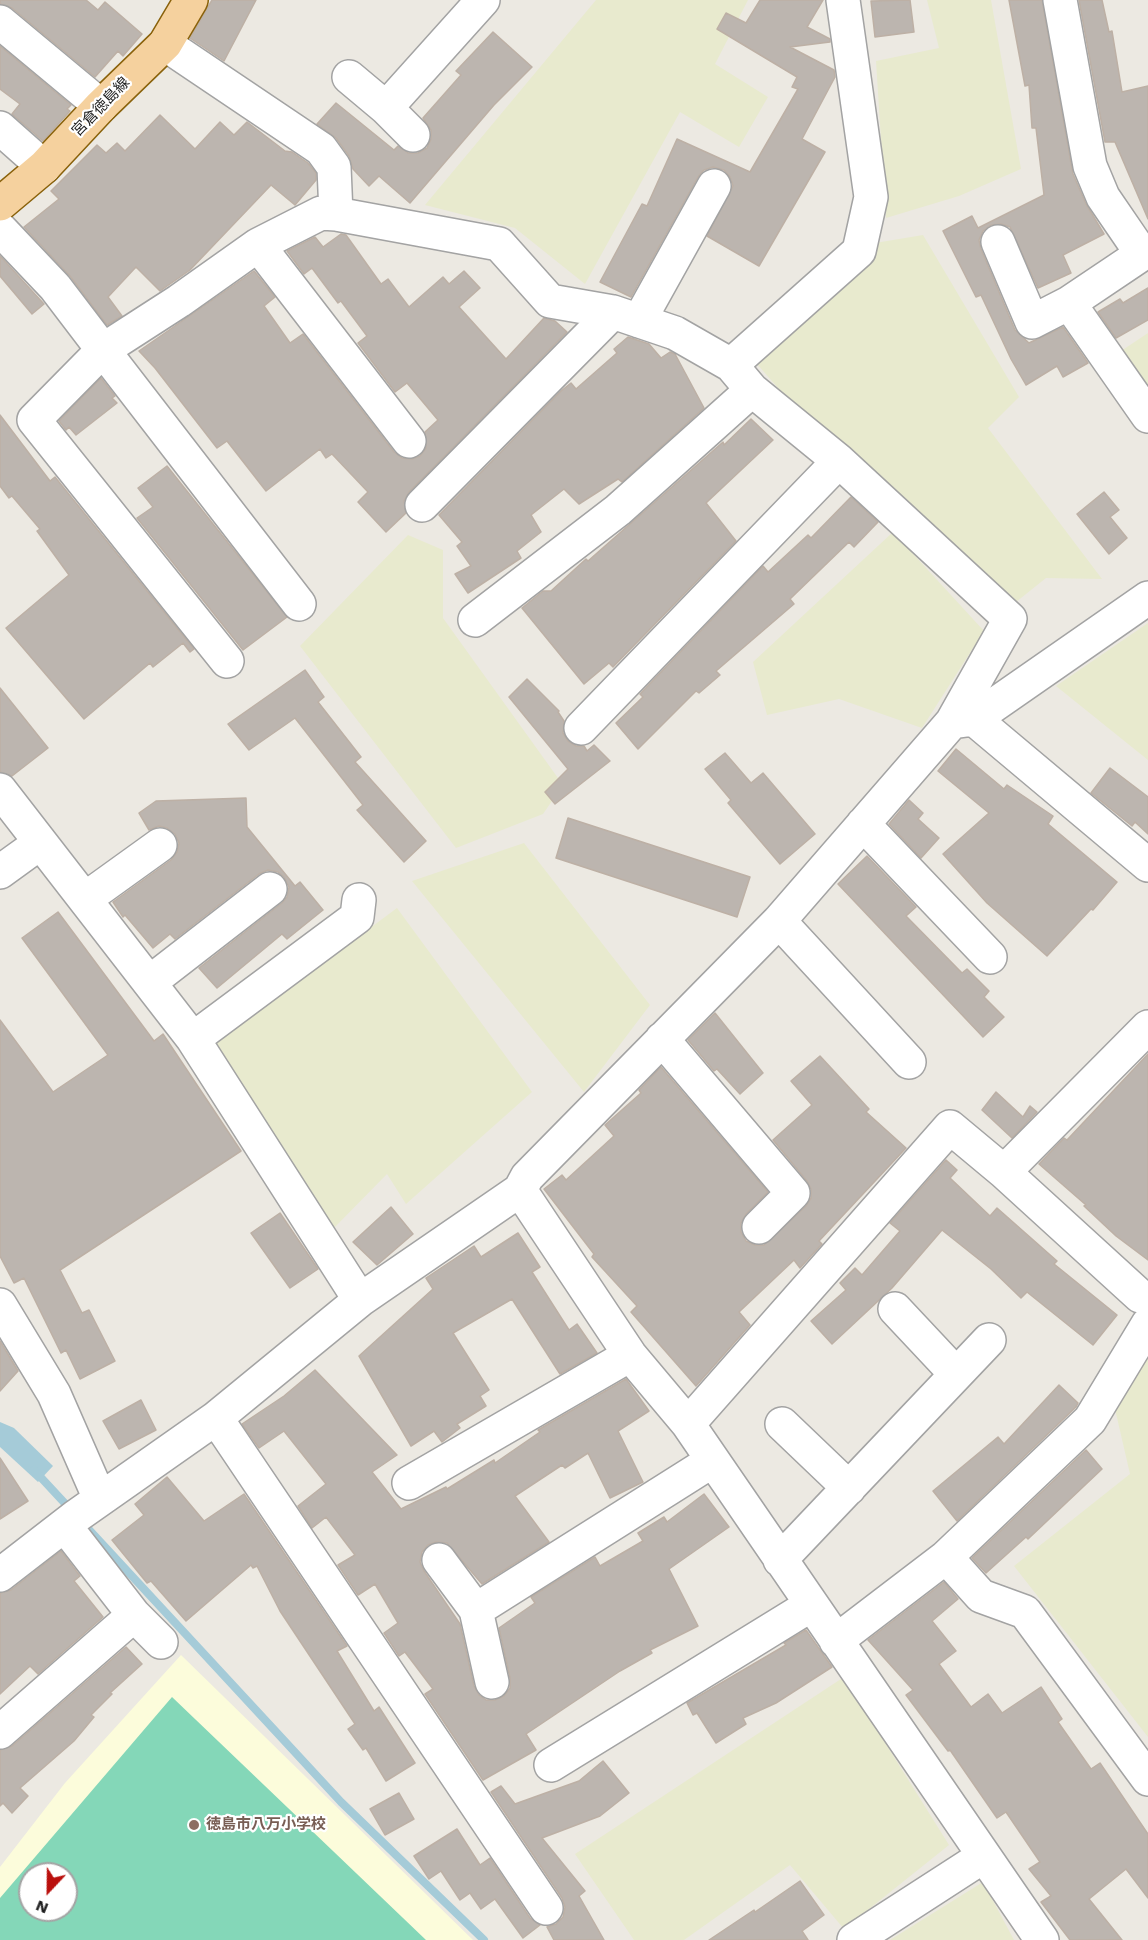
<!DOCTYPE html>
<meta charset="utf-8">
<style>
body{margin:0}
#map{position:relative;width:1148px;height:1940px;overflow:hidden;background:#ece9e2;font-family:"Work Sans",sans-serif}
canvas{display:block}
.north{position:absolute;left:18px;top:1862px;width:60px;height:60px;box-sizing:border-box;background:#fff;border:2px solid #a4a4a4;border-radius:50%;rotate:202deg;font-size:16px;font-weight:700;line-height:24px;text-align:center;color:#1c1c1c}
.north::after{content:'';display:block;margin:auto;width:21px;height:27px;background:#ba100d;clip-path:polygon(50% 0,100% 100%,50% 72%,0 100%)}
</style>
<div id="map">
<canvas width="1148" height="1940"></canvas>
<div class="north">N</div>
</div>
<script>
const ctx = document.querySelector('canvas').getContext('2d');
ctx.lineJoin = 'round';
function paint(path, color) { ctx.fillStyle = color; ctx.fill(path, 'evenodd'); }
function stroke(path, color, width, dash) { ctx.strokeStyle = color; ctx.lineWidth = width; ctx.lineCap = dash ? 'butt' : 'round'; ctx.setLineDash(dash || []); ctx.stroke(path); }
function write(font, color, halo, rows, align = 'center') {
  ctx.font = font + ' "Work Sans","Noto Sans JP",sans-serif'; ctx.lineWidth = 4.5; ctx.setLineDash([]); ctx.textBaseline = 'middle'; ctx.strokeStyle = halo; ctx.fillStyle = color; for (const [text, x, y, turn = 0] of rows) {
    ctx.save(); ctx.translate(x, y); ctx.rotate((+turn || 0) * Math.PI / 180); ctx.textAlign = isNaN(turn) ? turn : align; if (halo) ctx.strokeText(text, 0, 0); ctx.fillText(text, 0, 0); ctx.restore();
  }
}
paint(new Path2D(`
 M 181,1655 L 473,1940 L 0,1940 L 0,1867 L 65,1783 ZM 30,1874 L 66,1874 L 66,1910 L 30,1910 Z`), '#fcfcdb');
paint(new Path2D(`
 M 596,0 L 748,0 L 715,64 L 768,97 L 739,147 L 680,112 L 585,284 L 515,228 L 425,205 Z
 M 927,0 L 991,0 L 1021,169 L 959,196 L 886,218 L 876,61 L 939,48 Z
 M 923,235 L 1019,397 L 988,428 L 1102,579 L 1046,578 L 1016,602 L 881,478 L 794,406 L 756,363 L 875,243 Z
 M 1148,333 L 1148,388 L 1121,351 Z
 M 893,532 L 984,631 L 922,728 L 839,699 L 767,715 L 753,662 Z
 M 408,535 L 443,550 L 443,618 L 563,785 L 543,814 L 456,848 L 300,646 Z
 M 1148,623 L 1148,760 L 1056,686 Z
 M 524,843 L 650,1005 L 584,1092 L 412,881 Z
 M 397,908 L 532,1092 L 406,1204 L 387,1174 L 334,1228 L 213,1045 Z
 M 1148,1350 L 1148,1737 L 1014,1566 L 1130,1474 L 1115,1409 Z
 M 844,1677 L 949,1845 L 844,1929 L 790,1865 L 684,1940 L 634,1940 L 575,1854 Z
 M 983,1882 L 1014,1940 L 890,1940 Z`), '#e8eace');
paint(new Path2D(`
 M 172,1697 L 426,1940 L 0,1940 L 0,1898 ZM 30,1874 L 66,1874 L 66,1910 L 30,1910 Z`), '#84d7b8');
paint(new Path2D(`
 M 0,1422 L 14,1428 L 53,1466 L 38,1482 L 0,1447 Z`), '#a5cbd8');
stroke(new Path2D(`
 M 34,1470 L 72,1511
 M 81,1521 L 341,1802 L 484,1940`), '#a5cbd8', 8);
const building = new Path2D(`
 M 0,0 L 86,0 L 98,10 L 105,2 L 142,34 L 123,56 L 118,51 L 95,77 L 12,8 L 0,4 Z
 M 212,0 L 256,0 L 224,61 L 190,38 Z
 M 760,0 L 823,0 L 807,27 L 830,39 L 830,42 L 790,47 L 834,70 L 835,77 L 802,139 L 825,152 L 759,266 L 707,236 L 733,186 L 730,177 L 724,170 L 713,167 L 704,170 L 698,177 L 631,297 L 600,282 L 642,204 L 647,206 L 677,139 L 750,172 L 798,89 L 792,87 L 797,77 L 717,29 L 726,13 L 746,23 Z
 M 910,0 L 914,32 L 875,37 L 871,1 Z
 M 1009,0 L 1042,0 L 1073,174 L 1086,204 L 1104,234 L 1063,255 L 1071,273 L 1038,288 L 1010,227 L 1001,224 L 991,225 L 983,231 L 979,240 L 981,249 L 1015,330 L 1029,343 L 1063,327 L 1088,363 L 1063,377 L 1057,366 L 1026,385 L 1011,359 L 981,295 L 976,297 L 943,231 L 972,216 L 978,228 L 1044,195 L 1036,128 L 1032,128 L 1029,85 L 1025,86 Z
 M 1079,0 L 1102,0 L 1109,32 L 1112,31 L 1122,92 L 1148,86 L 1148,219 L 1115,142 L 1105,142 Z
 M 493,32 L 532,67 L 494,105 L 410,203 L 379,176 L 369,186 L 353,169 L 349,156 L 336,138 L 317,124 L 336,103 L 394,150 L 398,146 L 408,153 L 418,153 L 427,148 L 431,139 L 431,130 L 423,118 L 461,75 L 456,71 Z
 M 0,46 L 71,105 L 67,109 L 70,111 L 43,141 L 12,114 L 20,104 L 0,89 Z
 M 160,115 L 195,149 L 220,122 L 234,135 L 247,122 L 285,151 L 292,152 L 308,163 L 316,173 L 316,180 L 295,205 L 271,185 L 190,270 L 160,291 L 136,267 L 108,297 L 122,316 L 107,325 L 70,276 L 24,227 L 59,199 L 51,191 L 97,145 L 106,153 L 117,143 L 125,151 Z
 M 341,234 L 346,235 L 381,284 L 388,279 L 409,307 L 443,277 L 449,284 L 464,271 L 480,288 L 459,307 L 506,359 L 544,318 L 555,321 L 567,332 L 409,492 L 404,501 L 406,513 L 386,532 L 358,502 L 368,492 L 332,454 L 326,458 L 320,449 L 266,491 L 227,441 L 217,448 L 155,368 L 139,351 L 254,271 L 275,297 L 264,306 L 290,343 L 303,334 L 394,452 L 402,458 L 412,459 L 420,456 L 426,448 L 425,432 L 438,420 L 407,383 L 395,392 L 358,343 L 367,336 L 341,301 L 338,303 L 312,268 L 304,274 L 287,251 L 315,237 L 323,247 Z
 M 0,256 L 44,304 L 32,314 L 0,276 Z
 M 1148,288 L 1148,320 L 1116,338 L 1098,312 L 1120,299 L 1123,303 Z
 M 628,337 L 649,344 L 661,358 L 670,352 L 675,354 L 704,408 L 622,482 L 618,479 L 579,504 L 564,489 L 531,515 L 541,532 L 517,551 L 521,558 L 468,593 L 455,574 L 471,566 L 457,546 L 462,542 L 439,515 L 561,391 L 571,383 L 576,389 L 617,353 L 614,349 Z
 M 101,378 L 115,396 L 112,398 L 117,403 L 76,435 L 69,427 L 66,430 L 59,421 Z
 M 0,415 L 50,481 L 55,477 L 194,649 L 190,652 L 183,643 L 153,667 L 150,663 L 84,719 L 6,628 L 69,575 L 37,531 L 40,529 L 12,496 L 9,498 L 0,486 Z
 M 751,419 L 773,440 L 706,503 L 736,541 L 613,667 L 609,663 L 584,684 L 522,608 L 543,591 L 551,591 L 586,559 L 588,561 L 723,442 L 724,445 Z
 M 167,466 L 287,617 L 243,650 L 137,518 L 153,507 L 138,488 Z
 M 1104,492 L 1119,510 L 1110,517 L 1127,538 L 1109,554 L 1077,514 Z
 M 851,497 L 878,522 L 854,547 L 849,542 L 790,599 L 794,604 L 716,671 L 720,675 L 699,693 L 696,691 L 638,749 L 616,723 L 643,697 L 640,694 L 763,566 L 768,572 L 808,535 L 811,538 Z
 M 305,670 L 324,697 L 318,702 L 361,757 L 355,762 L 426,841 L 404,862 L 357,810 L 363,805 L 295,718 L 249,750 L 228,724 Z
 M 527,679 L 559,711 L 558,712 L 564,721 L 563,733 L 568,741 L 576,746 L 584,746 L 587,751 L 594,745 L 610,761 L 555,804 L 545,792 L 568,769 L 509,697 Z
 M 0,688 L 48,748 L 12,776 L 0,772 Z
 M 956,749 L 1004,789 L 1007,785 L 1053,816 L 1048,824 L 1117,882 L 1093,910 L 1091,909 L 1047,956 L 987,903 L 943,854 L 989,813 L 938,771 Z
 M 725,753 L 751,783 L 763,773 L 815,834 L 780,864 L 728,803 L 731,800 L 705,769 Z
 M 1110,768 L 1148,797 L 1148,834 L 1135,822 L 1132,826 L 1091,793 Z
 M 246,798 L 247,827 L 295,886 L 300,882 L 323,910 L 287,939 L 282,934 L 217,988 L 199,968 L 282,903 L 287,897 L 289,887 L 284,877 L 278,872 L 268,870 L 259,874 L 175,939 L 170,934 L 153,948 L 125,915 L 123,917 L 113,902 L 171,860 L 177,852 L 179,843 L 175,834 L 167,828 L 159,826 L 149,830 L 139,813 L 156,801 Z
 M 909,800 L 923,813 L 918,819 L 939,838 L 921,858 L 889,824 Z
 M 568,818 L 750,877 L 737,917 L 556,858 Z
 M 867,856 L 916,907 L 906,916 L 962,973 L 967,969 L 989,991 L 984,997 L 1004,1017 L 983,1037 L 838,884 Z
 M 58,912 L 154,1041 L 163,1034 L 241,1151 L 60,1270 L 82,1313 L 89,1310 L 115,1361 L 80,1379 L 66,1350 L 61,1353 L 24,1278 L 14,1283 L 0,1256 L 0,1020 L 53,1092 L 108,1055 L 22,938 Z
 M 715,1013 L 763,1073 L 740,1094 L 717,1069 L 714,1071 L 688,1040 Z
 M 1148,1054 L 1148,1260 L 1116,1236 L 1084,1206 L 1086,1205 L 1039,1164 L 1064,1138 L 1067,1140 Z
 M 820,1056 L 869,1109 L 866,1112 L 906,1148 L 819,1241 L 822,1244 L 800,1268 L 794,1260 L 739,1312 L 750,1325 L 696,1386 L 631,1312 L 637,1306 L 592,1257 L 594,1254 L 544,1189 L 562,1175 L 566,1180 L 614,1136 L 605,1125 L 641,1093 L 639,1090 L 661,1067 L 768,1192 L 746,1214 L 741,1223 L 741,1232 L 746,1241 L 755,1245 L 764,1245 L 806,1206 L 811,1198 L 811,1189 L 807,1181 L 773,1140 L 812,1105 L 791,1081 Z
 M 996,1092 L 1023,1117 L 1030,1106 L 1037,1112 L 1012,1138 L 982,1110 Z
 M 946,1160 L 957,1170 L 950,1178 L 990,1216 L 997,1208 L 1057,1261 L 1054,1264 L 1117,1315 L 1093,1345 L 1027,1292 L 1021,1298 L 991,1269 L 942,1230 L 892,1288 L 832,1344 L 811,1321 L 846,1290 L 840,1283 L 855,1268 L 862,1275 L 900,1231 L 890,1223 Z
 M 391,1207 L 413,1234 L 377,1265 L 353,1242 Z
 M 280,1213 L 318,1269 L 290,1288 L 251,1233 Z
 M 518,1233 L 540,1267 L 532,1272 L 569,1330 L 577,1324 L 597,1353 L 560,1374 L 512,1299 L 453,1333 L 489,1390 L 480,1396 L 486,1406 L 457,1424 L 460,1428 L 442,1442 L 434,1431 L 411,1446 L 359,1356 L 433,1289 L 426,1278 L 474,1246 L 481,1257 Z
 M 0,1341 L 18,1371 L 0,1391 Z
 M 315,1370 L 397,1455 L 372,1472 L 401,1509 L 446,1487 L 447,1489 L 494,1460 L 495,1463 L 540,1432 L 538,1430 L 626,1379 L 649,1411 L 618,1431 L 643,1482 L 610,1498 L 588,1453 L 565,1468 L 562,1465 L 515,1496 L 549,1542 L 482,1584 L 447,1543 L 436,1542 L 428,1545 L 422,1552 L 420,1562 L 424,1571 L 460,1624 L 474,1686 L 479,1695 L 486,1700 L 495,1700 L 504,1696 L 510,1688 L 510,1678 L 499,1628 L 535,1603 L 531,1597 L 595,1557 L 600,1566 L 643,1541 L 638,1533 L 664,1517 L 667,1522 L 704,1494 L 729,1527 L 669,1569 L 698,1626 L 650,1650 L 652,1653 L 620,1671 L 526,1734 L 536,1750 L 483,1780 L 425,1694 L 433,1689 L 405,1652 L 399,1656 L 384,1633 L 398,1623 L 375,1584 L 358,1595 L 338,1565 L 355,1555 L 326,1517 L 312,1528 L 298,1506 L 326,1484 L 284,1431 L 259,1448 L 242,1424 L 284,1396 Z
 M 1059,1385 L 1078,1403 L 1076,1407 L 957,1521 L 933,1491 L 998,1437 L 1004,1444 Z
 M 141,1400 L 156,1430 L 119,1449 L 103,1421 Z
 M 1086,1450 L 1102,1469 L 1028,1539 L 1026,1537 L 986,1573 L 972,1558 Z
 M 0,1458 L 28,1501 L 0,1519 Z
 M 167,1477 L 204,1521 L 244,1494 L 347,1646 L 337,1651 L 374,1711 L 379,1707 L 415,1763 L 386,1781 L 366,1748 L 363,1750 L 348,1729 L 355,1724 L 280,1611 L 257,1566 L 253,1568 L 251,1565 L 186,1621 L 151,1581 L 147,1583 L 112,1540 L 144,1515 L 135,1504 Z
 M 61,1551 L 80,1576 L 74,1581 L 103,1617 L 38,1674 L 30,1666 L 0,1694 L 0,1593 L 11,1590 Z
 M 944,1582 L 958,1599 L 932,1621 L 956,1651 L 939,1664 L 971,1707 L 988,1694 L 1002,1713 L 1041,1687 L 1062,1719 L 1058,1722 L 1091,1769 L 1100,1763 L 1148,1834 L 1148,1898 L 1126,1869 L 1089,1899 L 1122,1940 L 1070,1940 L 1041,1902 L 1051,1896 L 1029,1869 L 1040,1862 L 1006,1812 L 997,1818 L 950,1750 L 948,1751 L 906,1695 L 913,1690 L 868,1640 Z
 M 806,1630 L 832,1667 L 776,1703 L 743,1718 L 746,1724 L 716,1743 L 697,1713 L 693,1715 L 687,1703 L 786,1645 L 784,1643 Z
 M 126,1647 L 142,1664 L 110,1693 L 112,1694 L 91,1715 L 94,1717 L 74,1741 L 20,1788 L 28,1796 L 12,1813 L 3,1803 L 0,1806 L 0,1750 L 12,1746 Z
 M 603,1761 L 629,1793 L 600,1816 L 542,1838 L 585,1891 L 579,1896 L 604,1940 L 554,1940 L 547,1927 L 556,1924 L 563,1917 L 565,1907 L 562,1898 L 491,1792 L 501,1786 L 515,1804 L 579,1781 Z
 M 399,1793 L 414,1819 L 385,1835 L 370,1809 Z
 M 457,1829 L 480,1865 L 490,1858 L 530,1918 L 540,1925 L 523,1938 L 495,1899 L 481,1909 L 470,1893 L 460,1900 L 441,1871 L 429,1879 L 414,1856 Z
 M 800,1881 L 824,1915 L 802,1931 L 808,1940 L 709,1940 L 754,1910 L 755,1912 Z`);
paint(building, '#bcb5af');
stroke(building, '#bdb0a5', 1.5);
const minor = new Path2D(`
 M 1060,0 L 1090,166 L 1103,197 L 1142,254 L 1069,303 L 1148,416
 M 0,22 L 101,106
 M 165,44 L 321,149 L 334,167 L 336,214 L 499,244 L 550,301 L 613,312
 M 349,77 L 386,108 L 413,135
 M 386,108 L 483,0
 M 0,128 L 44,167
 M 0,229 L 55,287 L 103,350 L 179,301 L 258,245 L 409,441
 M 998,242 L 1032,322 L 1069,303
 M 258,245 L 321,213 L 336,214
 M 639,321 L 714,186
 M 839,461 L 1010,619 L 952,722
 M 422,505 L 613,312 L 675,333 L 731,365
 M 475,620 L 618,510 L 752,390
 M 227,661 L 34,420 L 103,350 L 299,604
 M 974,719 L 1148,865
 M 581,728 L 839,461 L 752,390 L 731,365 L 859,251 L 871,197 L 843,0
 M 0,790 L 193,1039 L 360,1300
 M 863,824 L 990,957
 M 0,872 L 40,843
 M 85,899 L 160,845
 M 779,921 L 909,1062
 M 150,982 L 270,889
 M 193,1039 L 357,917 L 359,900
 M 662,1039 L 793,1193 L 759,1227
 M 1004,1172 L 1148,1027
 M 520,1190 L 630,1355 L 688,1424 L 1042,1940
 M 0,1305 L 54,1394 L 100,1499
 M 895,1309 L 956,1374
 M 216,1418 L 546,1908
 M 688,1424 L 950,1127 L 1004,1172 L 1140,1296
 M 782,1424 L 849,1488
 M 409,1483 L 630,1355
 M 65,1526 L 134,1615 L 161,1642
 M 946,1557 L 1090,1420 L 1148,1324
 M 439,1560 L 476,1610 L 492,1682
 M 780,1560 L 989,1340
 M 0,1575 L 75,1517 L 216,1418 L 360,1300 L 520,1190 L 527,1177 L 779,921 L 952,722 L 974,719 L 1148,598
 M 476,1610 L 712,1461
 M 836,1641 L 946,1557 L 981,1596 L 1025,1612 L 1148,1779
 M 0,1732 L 134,1615
 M 551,1765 L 811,1605
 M 854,1940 L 984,1856`);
const major = new Path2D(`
 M 0,204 L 44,167 L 101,106 L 165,44 L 191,0`);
stroke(minor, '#a3a3a3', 36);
stroke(major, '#89610a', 36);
stroke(minor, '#fff', 33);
stroke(major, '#f5d19e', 33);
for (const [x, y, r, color] of [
 [194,1825,6,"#8d6e63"]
]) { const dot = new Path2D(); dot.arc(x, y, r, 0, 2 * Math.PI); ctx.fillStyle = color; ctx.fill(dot); stroke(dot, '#fff', 2); }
write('15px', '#1c1c1c', '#fff', [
 ["宮倉徳島線",101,107,-46]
]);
write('bold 15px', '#785e54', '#fff', [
 ["徳島市八万小学校",206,1825]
], 'left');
</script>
